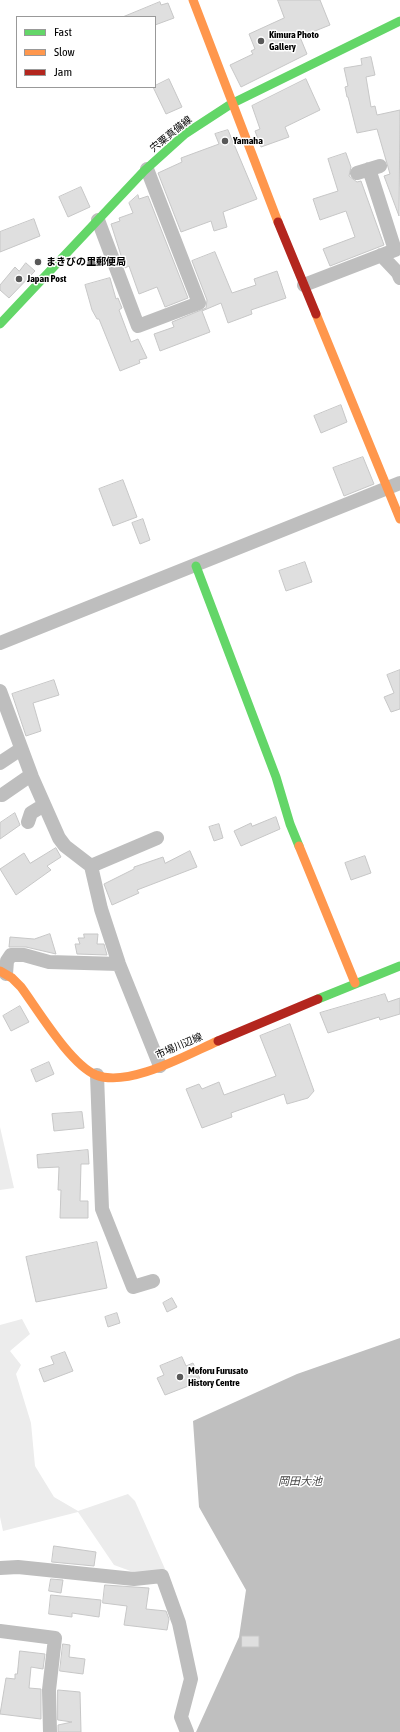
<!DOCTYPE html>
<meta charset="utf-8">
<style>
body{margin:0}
#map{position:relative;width:400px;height:1732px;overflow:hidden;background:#fff;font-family:"Asap Condensed",sans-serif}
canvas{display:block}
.legend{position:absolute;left:16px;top:16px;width:140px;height:72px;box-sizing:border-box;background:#fff;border:1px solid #999;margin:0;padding:5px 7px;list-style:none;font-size:12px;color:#000}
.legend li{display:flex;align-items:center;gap:8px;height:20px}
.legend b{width:20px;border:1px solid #999}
</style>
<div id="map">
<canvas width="400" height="1732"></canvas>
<ul class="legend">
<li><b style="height:5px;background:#63d668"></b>Fast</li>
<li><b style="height:5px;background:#ff974d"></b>Slow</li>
<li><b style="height:5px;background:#b3261e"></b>Jam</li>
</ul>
</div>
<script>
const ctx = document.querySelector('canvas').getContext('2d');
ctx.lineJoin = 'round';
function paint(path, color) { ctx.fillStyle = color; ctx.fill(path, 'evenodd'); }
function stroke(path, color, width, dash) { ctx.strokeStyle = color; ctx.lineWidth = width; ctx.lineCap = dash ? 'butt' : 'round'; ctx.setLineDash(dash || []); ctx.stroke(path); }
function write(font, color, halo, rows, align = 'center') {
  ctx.font = font + ' "Asap Condensed","Noto Sans JP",sans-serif'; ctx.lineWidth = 3; ctx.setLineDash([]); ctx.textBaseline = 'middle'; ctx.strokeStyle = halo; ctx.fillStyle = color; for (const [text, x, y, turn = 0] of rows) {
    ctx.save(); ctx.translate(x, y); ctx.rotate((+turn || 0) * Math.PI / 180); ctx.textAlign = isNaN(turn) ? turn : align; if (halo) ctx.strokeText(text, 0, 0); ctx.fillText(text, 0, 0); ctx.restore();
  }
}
paint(new Path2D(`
 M 0,1127 L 14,1188 L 0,1190 Z
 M 22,1319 L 30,1334 L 10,1351 L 21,1365 L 16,1374 L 31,1423 L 35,1466 L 54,1497 L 78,1511 L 128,1494 L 135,1501 L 165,1569 L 136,1573 L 114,1565 L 78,1512 L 3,1531 L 0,1517 L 0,1325 Z`), '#ececec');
paint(new Path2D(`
 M 400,1338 L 400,1732 L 196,1732 L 239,1637 L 246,1590 L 199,1507 L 193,1421 L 297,1374 Z`), '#bfbfbf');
const building = new Path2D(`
 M 278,0 L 320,0 L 330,25 L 300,37 L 307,54 L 241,87 L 230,65 L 253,54 L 251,51 L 255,49 L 249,34 L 284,18 Z
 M 160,2 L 161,5 L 168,3 L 174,18 L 155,25 L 155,17 L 123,17 Z
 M 371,57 L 375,75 L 366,77 L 371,107 L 375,106 L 377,115 L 400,110 L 399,216 L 384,176 L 390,174 L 377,129 L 357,133 L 348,97 L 347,97 L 345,87 L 348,86 L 344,68 L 362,65 L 361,59 Z
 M 169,79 L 182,107 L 166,114 L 153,87 Z
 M 306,79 L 320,110 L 285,127 L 289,137 L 261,147 L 255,131 L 260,129 L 252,106 Z
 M 228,130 L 257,199 L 223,212 L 227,227 L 214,231 L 211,221 L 181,232 L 158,173 L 182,162 L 181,158 L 219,144 L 215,134 Z
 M 346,153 L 351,167 L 349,176 L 357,182 L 361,181 L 384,245 L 330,266 L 323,249 L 355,237 L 346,211 L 320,220 L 313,199 L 338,191 L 328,159 Z
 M 81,187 L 90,207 L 68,217 L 59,197 Z
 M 138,195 L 139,199 L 148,196 L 188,298 L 165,307 L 157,287 L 139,294 L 129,266 L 125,268 L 111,224 L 120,221 L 119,218 L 133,213 L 129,203 Z
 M 34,219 L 40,236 L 0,252 L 0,232 Z
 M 215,252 L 232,293 L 256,285 L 254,279 L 277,271 L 286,298 L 251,310 L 252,314 L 228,323 L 221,303 L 202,311 L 210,332 L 160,351 L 154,334 L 174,327 L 172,322 L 206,308 L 207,300 L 192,261 Z
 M 26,263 L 35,271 L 9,298 L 0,290 L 0,285 L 15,267 L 19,271 Z
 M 110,278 L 116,299 L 118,298 L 122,308 L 119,310 L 131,342 L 138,339 L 147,358 L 139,360 L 140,363 L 120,371 L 99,319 L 97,319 L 92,310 L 85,285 Z
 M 341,405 L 347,422 L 321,433 L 314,416 Z
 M 363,457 L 374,484 L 344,496 L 333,468 Z
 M 123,480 L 137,517 L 113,526 L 99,489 Z
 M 143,519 L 150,540 L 140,544 L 132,523 Z
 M 305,562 L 312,582 L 286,591 L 279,571 Z
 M 400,670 L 400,709 L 391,712 L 384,697 L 394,693 L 387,675 Z
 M 54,680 L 59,695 L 33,703 L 41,731 L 26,736 L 12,694 Z
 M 15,813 L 20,825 L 0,839 L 0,823 Z
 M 276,817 L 280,829 L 241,846 L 234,831 L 251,823 L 252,826 Z
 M 219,824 L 223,838 L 214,841 L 209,827 Z
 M 56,848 L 61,857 L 47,866 L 51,870 L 16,895 L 0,869 L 24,853 L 30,863 Z
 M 190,851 L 197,867 L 137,890 L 139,893 L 112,905 L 104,884 L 134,869 L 134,867 L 163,857 L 165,863 Z
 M 365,856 L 371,873 L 351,880 L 345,863 Z
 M 50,934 L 56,954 L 26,947 L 9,947 L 10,937 L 34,939 Z
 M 84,934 L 98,934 L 97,944 L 104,944 L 107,955 L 77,954 L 75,944 L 80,944 L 78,938 L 84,938 Z
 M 385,994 L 388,1002 L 400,998 L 400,1014 L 380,1020 L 379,1017 L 328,1033 L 320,1013 Z
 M 20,1006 L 29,1022 L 11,1031 L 3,1016 Z
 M 290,1024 L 314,1091 L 308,1098 L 287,1104 L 284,1094 L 231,1113 L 232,1117 L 202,1128 L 186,1089 L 199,1084 L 202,1089 L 219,1082 L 224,1095 L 276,1076 L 260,1036 Z
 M 49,1062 L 54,1074 L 36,1082 L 31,1070 Z
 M 82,1112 L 84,1128 L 54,1131 L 52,1114 Z
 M 88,1150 L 89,1164 L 81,1164 L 80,1201 L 88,1201 L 88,1218 L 60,1218 L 61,1190 L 58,1190 L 59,1167 L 38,1168 L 37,1155 Z
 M 97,1242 L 107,1288 L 36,1302 L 26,1257 Z
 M 172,1298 L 177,1307 L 167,1312 L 163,1303 Z
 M 117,1313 L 120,1323 L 108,1327 L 105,1317 Z
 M 65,1352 L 73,1371 L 44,1382 L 39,1369 L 54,1364 L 51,1357 Z
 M 182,1357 L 186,1366 L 193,1363 L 201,1381 L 165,1395 L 157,1378 L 164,1375 L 160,1366 Z
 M 54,1546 L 96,1552 L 94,1566 L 52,1562 Z
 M 51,1579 L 63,1580 L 61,1593 L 49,1591 Z
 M 105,1585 L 149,1588 L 146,1609 L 166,1611 L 169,1619 L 167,1630 L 124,1625 L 127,1606 L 103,1603 Z
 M 51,1595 L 101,1600 L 99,1617 L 72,1613 L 72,1617 L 49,1614 Z
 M 242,1636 L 259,1636 L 259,1647 L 242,1647 Z
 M 63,1644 L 70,1645 L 69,1657 L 85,1659 L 83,1674 L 60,1671 Z
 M 20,1651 L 45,1654 L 43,1669 L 31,1667 L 29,1688 L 41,1689 L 41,1719 L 0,1714 L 6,1678 L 15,1679 L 15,1674 L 17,1674 Z
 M 58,1690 L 80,1692 L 81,1732 L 58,1732 L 58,1725 L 72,1722 L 58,1720 Z`);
paint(building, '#dfdfdf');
stroke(building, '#c7c7c7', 1);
stroke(new Path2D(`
 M 357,173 L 380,166
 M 98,220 L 138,326 L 199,303 L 147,169
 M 381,255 L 398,273 L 400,278
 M 304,285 L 395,250 L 369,169
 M 0,643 L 400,483
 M 0,691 L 32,777 L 59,838 L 65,846 L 91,866 L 101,909 L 119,964 L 160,1066
 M 0,763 L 21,749
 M 2,795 L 31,775
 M 28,822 L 31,813 L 44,805
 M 91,866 L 157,838
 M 6,974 L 7,961 L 11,955 L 24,955 L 49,962 L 119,964
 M 97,1075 L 102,1209 L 133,1287 L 153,1281
 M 0,1568 L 18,1567 L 134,1579 L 162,1576 L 179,1623 L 191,1679 L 181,1717 L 187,1732
 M 0,1631 L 55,1638 L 49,1690 L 50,1732`), '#bebebe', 14);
stroke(new Path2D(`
 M 0,324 L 144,171 L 185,134 L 231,104 L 400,21
 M 196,566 L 276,777 L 290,824 L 299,846
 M 318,999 L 400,966`), '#63d668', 9);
stroke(new Path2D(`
 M 193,0 L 278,222
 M 316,314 L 400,519
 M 299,846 L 355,983
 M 0,971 L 12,978 L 21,987 C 38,1010 70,1064 96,1075 C 129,1088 188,1054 218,1041`), '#ff974d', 9);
stroke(new Path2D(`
 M 278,222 L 316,314
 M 218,1041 L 318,999`), '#b3261e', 9);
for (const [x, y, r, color] of [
 [261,41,4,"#595959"],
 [225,141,4,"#595959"],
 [38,262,4,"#595959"],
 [19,279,4,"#595959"],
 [180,1377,4,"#595959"]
]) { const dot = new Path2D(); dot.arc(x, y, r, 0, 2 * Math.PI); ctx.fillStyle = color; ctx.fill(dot); stroke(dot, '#fff', 1.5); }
write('bold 10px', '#000', '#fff', [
 ["Kimura Photo",269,35],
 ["Gallery",269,47],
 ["Yamaha",233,141],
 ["まきびの里郵便局",46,262],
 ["Japan Post",27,279],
 ["Moforu Furusato",188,1371],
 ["History Centre",188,1383]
], 'left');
write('10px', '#000', '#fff', [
 ["宍粟真備線",171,134,-39],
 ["市場川辺線",179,1046,-23]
]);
write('italic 11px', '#444', '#fff', [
 ["岡田大池",300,1482]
]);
</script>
